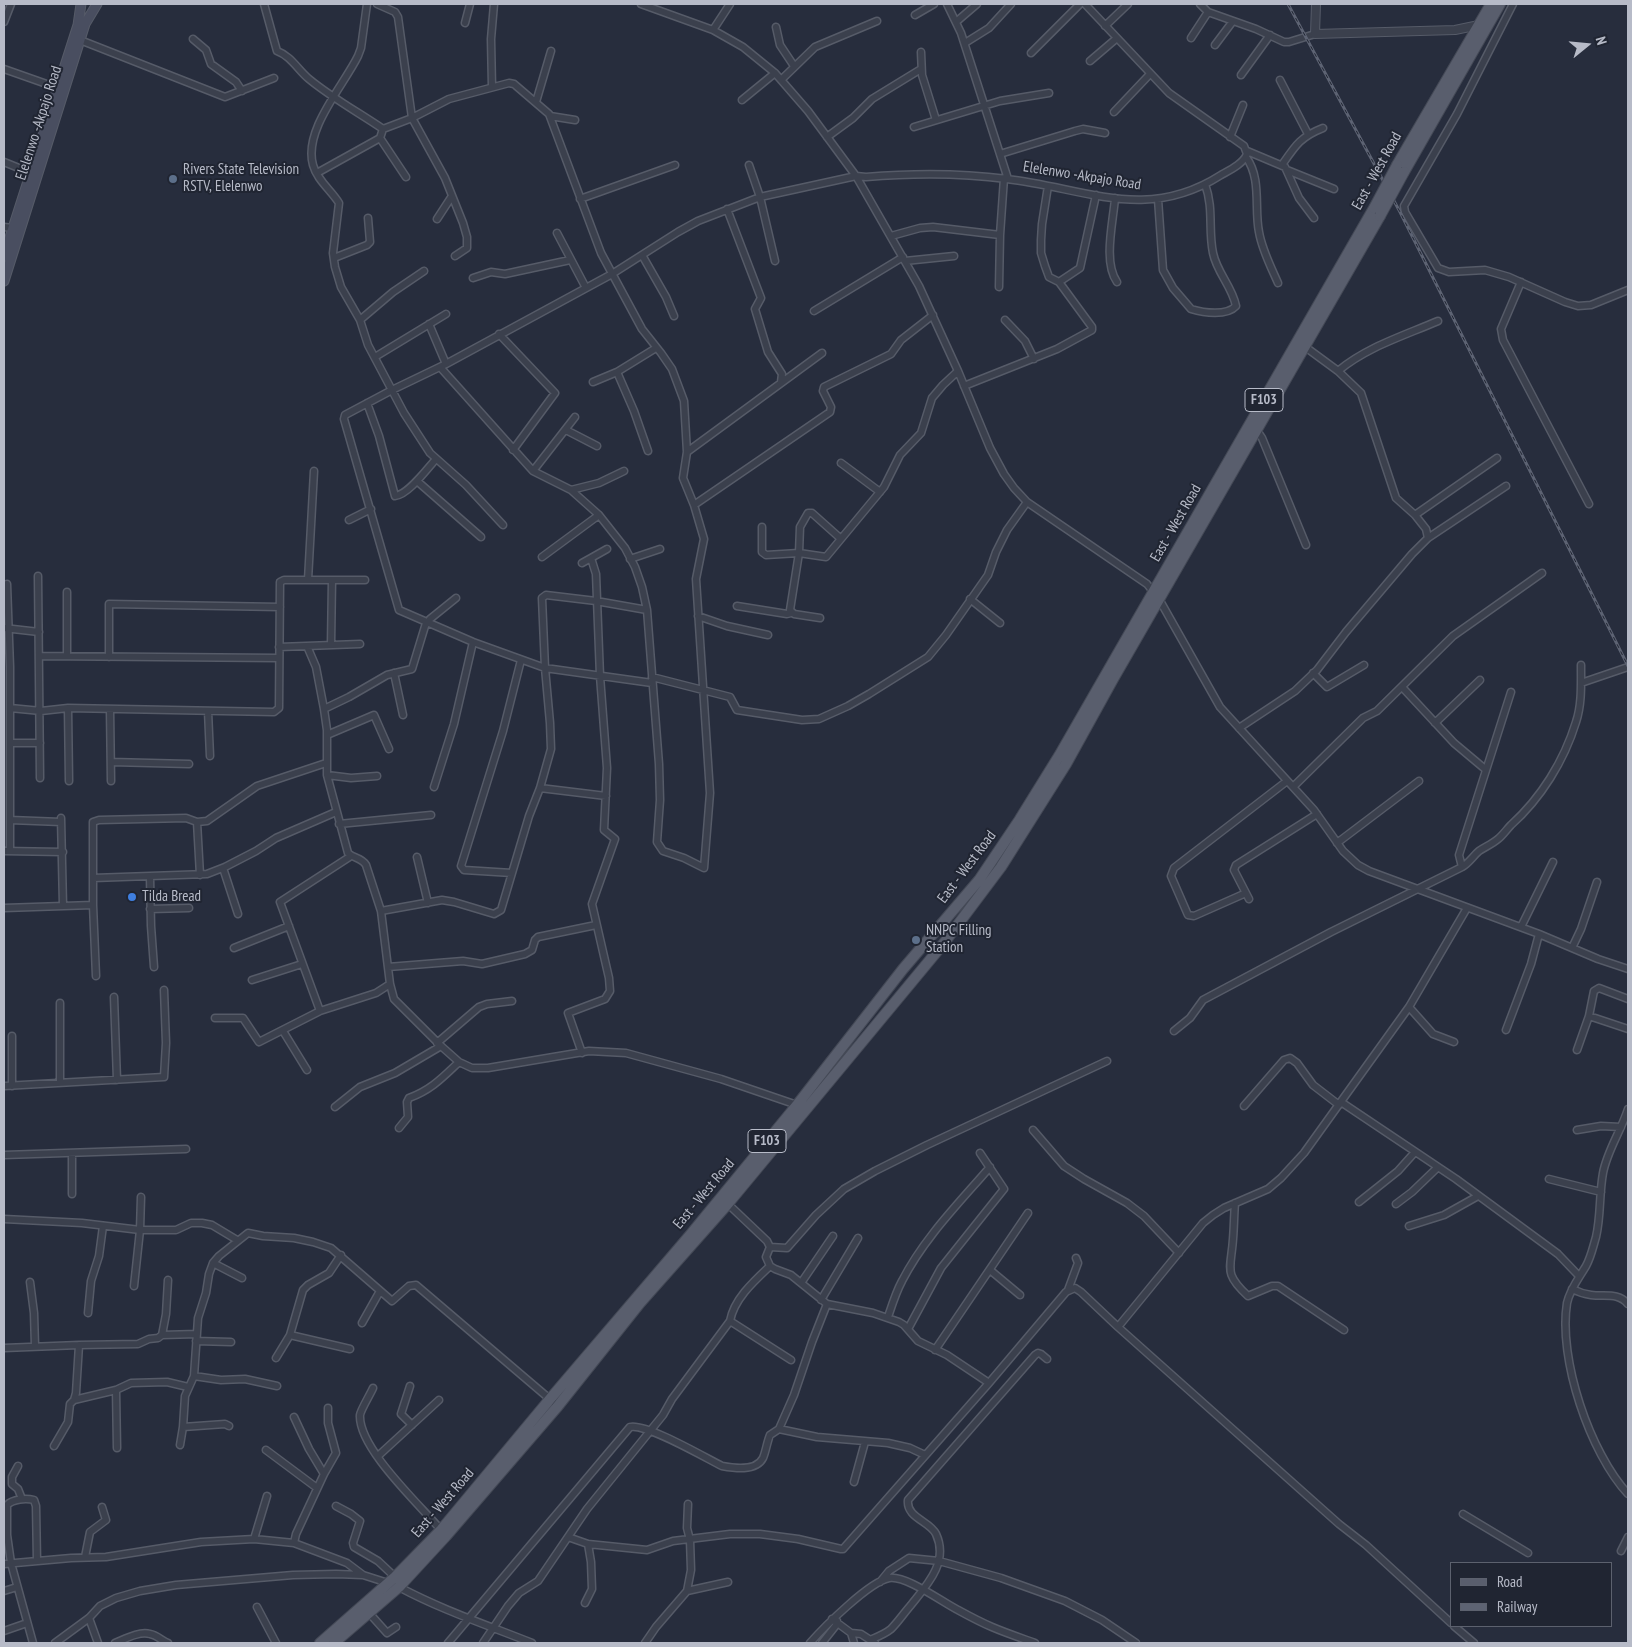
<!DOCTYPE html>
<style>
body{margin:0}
#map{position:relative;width:1632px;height:1647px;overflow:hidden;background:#272d3d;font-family:"PT Sans Narrow",sans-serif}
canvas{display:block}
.frame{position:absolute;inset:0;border:5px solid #b7bbc8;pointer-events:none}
.legend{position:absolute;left:1450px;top:1562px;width:162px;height:65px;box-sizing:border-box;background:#202532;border:1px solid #5c616e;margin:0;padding:6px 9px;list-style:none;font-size:15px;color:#b7bbc8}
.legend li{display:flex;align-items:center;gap:10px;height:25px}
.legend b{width:25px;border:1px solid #5c616e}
.north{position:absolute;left:1562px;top:20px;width:50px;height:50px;-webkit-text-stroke:4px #202532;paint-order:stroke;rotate:73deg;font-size:14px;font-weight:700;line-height:20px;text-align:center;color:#b7bbc8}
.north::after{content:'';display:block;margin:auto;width:18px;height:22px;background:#b7bbc8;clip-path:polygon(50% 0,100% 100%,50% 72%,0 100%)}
</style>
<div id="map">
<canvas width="1632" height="1647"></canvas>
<div class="frame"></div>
<ul class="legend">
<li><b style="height:6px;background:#595e6d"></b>Road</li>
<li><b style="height:6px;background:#5d6373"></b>Railway</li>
</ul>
<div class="north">N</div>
</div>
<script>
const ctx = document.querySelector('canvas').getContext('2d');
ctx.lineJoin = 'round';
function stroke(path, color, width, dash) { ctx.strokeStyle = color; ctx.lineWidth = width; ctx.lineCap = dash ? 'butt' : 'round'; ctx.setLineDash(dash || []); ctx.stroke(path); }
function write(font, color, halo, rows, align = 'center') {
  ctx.font = font + ' "PT Sans Narrow",sans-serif'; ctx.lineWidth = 4; ctx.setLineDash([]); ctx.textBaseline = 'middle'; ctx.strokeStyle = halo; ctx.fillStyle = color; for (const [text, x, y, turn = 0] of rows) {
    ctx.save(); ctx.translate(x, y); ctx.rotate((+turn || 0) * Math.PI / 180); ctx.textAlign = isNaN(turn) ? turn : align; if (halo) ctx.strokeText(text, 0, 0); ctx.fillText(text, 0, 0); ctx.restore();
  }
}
const minor = new Path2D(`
 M 264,4 L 277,51 C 291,56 298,70 309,79 C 332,98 358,112 383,129
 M 367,4 L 361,48 L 358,56 C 344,85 303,130 313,165 C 317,180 331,190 339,203 L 333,253 L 335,267 L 341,287 L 360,320 L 368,345 L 404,413 L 430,453 L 466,485 L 503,525
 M 377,4 L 395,12 L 398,17 L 412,118 L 445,178 L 463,223 L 467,237 L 467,248 L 455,256
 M 641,4 L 713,30 L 743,47 L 775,73 L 808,111 L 856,176 L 919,286 L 958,371 L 990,448 L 1004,474 L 1014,488 L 1027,502 L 1147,584 L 1159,599 L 1220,707 L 1314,810 L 1343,851 L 1358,865 L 1369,871 L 1539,934 L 1598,959 L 1628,969
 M 947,4 L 961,33 L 1008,179
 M 1200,4 L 1208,12 L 1256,29 L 1284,42 L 1289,42 L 1315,34
 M 1513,4 L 1457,114 L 1404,206 L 1405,212 L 1438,268 L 1449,272 L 1485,270 L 1509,277 L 1565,302 L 1578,306 L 1591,305 L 1628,290
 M 915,15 L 934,4
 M 4,22 L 11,4
 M 956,22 L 977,4
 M 465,23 L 470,4
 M 1105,26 L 1128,4
 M 776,27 L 780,45 L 794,66
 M 713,30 L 730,4
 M 1191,38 L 1208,12
 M 193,39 L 206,50 L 211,64 L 236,82 L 242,91
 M 80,40 L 225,97 L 274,78
 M 965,43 L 989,28 L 1011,4
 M 1215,45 L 1233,21
 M 921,52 L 922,75 L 936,120
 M 1031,53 L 1080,4
 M 1090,61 L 1117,38
 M 4,69 L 58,88
 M 1241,75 L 1270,35
 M 781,80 L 815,47 L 877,21
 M 1280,80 L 1308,134
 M 492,87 L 491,39 L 494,4
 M 742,100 L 775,73
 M 536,102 L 551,51
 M 1114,112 L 1150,74
 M 550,116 L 575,120
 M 914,127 L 1000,101 L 1049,93
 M 383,129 L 412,118 L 449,99 L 509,83 L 514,84 L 549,114 L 601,253 L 642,329 L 661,353 L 672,369 L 684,401 L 687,452 L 683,478 L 694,505 L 704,539 L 696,579 L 710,793 L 704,868 L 684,858 L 663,851 L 657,842 L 660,800 L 659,764 L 647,610 L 642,587 L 635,567 L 625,548 L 599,515 L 571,490 L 533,471 L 440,367
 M 383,129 L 380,138 L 406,177
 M 827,137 L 853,118 L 872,99 L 921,69
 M 1230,137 L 1243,105
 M 1247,151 L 1285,167 L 1299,198 L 1314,218
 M 1000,154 L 1075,131 L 1083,129 L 1105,133
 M 1246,157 C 1262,179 1254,208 1259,232 C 1262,250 1271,267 1278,283
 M 4,162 L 31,173
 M 749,165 L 760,197 L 775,261
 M 1282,165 C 1295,146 1300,137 1323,128
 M 1287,170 L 1334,189
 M 317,173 L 380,138
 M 1115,198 C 1113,223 1103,262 1117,282
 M 580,199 L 675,165
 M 1158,199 L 1163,270 L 1173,288 L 1191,309 C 1204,313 1227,316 1236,306 C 1232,286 1217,273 1213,253 C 1208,229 1214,209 1205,184
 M 727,209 L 761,298 L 755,309 L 768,352 L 782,374 L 781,382
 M 437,219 L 452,196
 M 4,227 L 13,228
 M 557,233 L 586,288
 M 891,236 L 920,228 L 933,227 L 1000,235
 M 642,255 L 666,297 L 674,316
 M 334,258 L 367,245 L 370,242 L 368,218
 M 905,261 L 954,256
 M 473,278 L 491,272 L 505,274 L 570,260
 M 1059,282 L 1080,268 L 1096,195
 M 1521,282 L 1501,329 L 1503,340 L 1589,504
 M 999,287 L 1000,235 L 1004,178
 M 814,311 L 903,257
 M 360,320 L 393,292 L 424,271
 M 1005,320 L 1025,341 L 1034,359
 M 429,324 L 446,364
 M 499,334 L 555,393 L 513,450
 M 1304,346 L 1338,371 L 1361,393 L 1396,498 L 1415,515 L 1426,529 L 1428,538
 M 375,357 L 446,314
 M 1338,371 C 1367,347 1403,336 1438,321
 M 617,372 L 634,411 L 648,451
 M 593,382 L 617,372 L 656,348
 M 964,386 L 1057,349 L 1092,330 L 1092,327 L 1059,282 L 1049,277 L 1045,266 L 1041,253 L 1041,240 L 1042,224 L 1048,186
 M 367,403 L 379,436 L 395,496 C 408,495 427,469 436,459
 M 1256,429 L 1262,438 L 1306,545
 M 566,430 L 597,446
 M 687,452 L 822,353
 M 841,463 L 880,492
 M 533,471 L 575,417
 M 417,481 L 481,537
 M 571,490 L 599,483 L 624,471
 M 694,505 L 830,412 L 831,407 L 823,391 L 824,387 L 891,354 L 901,340 L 933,315
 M 1415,515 L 1497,458
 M 349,520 L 371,509
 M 762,527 L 762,552 L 766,555 L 799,553 L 826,557 L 884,487 L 900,455 L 921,433 L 932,398 L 943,385 L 958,371
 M 542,557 L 599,515
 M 630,559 L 660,549
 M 582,563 L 591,558
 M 38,576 L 40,778
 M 308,580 L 314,471
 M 7,584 L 10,667 L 10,850
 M 67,592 L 67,656
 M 970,599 L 1000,623
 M 737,606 L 787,614 L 791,613
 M 698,616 L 727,626 L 768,635
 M 820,618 L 794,614 L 790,610 L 799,553 L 800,527 L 808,513 L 812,513 L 840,538
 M 426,623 L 412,669 L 387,675 L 349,697 L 324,709 L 327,730 L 327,775 L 348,853 C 354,859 361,857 366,865 L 381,911 L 390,984 L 394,999 L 441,1046 L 459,1062 L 472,1068 L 488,1068 L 589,1051 L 626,1053 L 721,1079 L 797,1105
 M 428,623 L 430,619 L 456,598
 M 4,628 L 39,632
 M 331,645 L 332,580
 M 307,646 L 316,667 L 324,709
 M 279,647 L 360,644
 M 40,656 L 279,658
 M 109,657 L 109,604 L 280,607
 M 394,673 L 403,715
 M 1313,673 L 1327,687 L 1364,665
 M 652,677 L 730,697 L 737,710 L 802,720 L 819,719 L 848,706 L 869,694 L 928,657 L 946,635 L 988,575 L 996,552 L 1007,530 L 1027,502
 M 652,683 L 545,668 L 473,642 L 399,610 L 344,419 L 345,415 L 392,390 L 446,364 L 612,274 L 678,232 L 698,221 L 760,197 L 856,176 L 866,177 C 913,173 961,173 1007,179 C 1085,188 1146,223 1221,175 C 1230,170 1243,164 1247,154 L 1244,146 L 1169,93 L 1085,4
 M 1581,683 L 1628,667
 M 1402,687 L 1454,743 L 1485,769
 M 10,708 L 41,711 L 68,708 L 274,712 L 279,708 L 280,582 L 284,580 L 365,580
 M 68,708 L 69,781
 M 110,709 L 111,781
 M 208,711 L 210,756
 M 1435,723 L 1480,680
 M 1239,728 L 1295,691 L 1317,670 L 1346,632 L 1412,554 L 1428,538 L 1506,486
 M 327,735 L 374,715 L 389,749
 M 10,743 L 40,743
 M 111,762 L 189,764
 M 327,775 L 351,778 L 377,776
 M 434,787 L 454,724 L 473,642
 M 1293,787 L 1363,718 L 1377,711 L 1453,636 L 1542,573
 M 540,788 L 606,796
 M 61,818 L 63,906
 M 10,820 L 61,822
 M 197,822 L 200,875
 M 339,824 L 431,815
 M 1337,843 L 1419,781
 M 4,851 L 63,852
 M 417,857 L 428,903
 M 1462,867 L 1459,855 L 1511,692
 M 223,868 L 238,914
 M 512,873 L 464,870 L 461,866 L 503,731 L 521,660
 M 150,877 L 151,926 L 154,967
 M 93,878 L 207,874 L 225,867 L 256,851 L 276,838 L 336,812
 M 1246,893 L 1194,916 L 1188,915 L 1171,876 L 1174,868 L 1287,781
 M 1249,899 L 1234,870 L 1236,865 L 1317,814
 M 4,908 L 93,905
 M 150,909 L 189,908
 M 381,911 L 442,900 L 454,902 L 494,914 L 501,910 L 529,816 L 540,788 L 551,749 L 550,723 L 545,668 L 542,598 L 546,595 L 596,601 L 647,610
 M 1521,927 L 1553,862
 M 234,948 L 289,926
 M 1572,948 L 1581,929 L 1597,882
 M 388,967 L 463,961 L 482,964 L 525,954 L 532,950 L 535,940 L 538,937 L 596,925
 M 96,976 L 93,905 L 93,822 L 99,820 L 186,818 L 197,822 L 207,821 L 257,786 L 326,763
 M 252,980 L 302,964
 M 114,997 L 117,1080
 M 60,1003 L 60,1083
 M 1409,1007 L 1433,1034 L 1454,1042
 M 320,1011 L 280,902 L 351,856
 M 1589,1016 L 1628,1029
 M 215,1018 L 243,1018 L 259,1042 L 320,1011 L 376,993 L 390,984
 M 1506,1030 L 1531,964 L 1539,934
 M 283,1031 L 307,1070
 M 1174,1031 L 1190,1018 L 1203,1000 L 1331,932 L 1462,867 C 1469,863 1473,856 1479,851 C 1485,847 1492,844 1498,839 C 1503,835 1507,829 1511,825 C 1541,798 1564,761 1576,722 C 1582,704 1581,684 1581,665
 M 437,1043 L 479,1007 L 487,1004 L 512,1001
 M 1577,1050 L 1589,1016 L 1594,991 L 1599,988 L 1628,999
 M 582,1053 L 568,1013 L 605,999 L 610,991 L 609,978 L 592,904 L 615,839 L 604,830 L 607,768 L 600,676 L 596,574 L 591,558 L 607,549
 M 4,1086 L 164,1077 L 166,1043 L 164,990
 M 12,1086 L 12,1036
 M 1341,1102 L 1456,1179 L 1558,1254 L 1579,1276
 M 1244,1106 L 1284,1060 L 1290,1058 L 1297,1063 L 1313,1085 L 1339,1105
 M 335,1107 L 360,1087 L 395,1073 L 441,1046
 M 1628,1109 C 1621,1131 1607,1151 1603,1173 C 1599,1195 1601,1216 1596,1237 C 1593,1247 1591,1257 1586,1266 C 1579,1278 1570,1289 1567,1303 C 1558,1359 1590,1453 1628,1494
 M 399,1128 L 408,1117 L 407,1102 L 409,1098 C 431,1090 442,1078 459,1062
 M 1033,1130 L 1064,1166 L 1084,1179 L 1127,1203 L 1144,1216 L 1179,1253
 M 1577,1130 L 1601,1126 L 1621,1127
 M 72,1153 L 72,1194
 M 4,1155 L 186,1149
 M 1549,1179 L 1601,1192
 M 1359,1202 L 1398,1171 L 1415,1152
 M 1235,1203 C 1234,1215 1234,1227 1233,1239 C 1231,1269 1223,1273 1248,1296 L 1272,1286 L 1278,1286 L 1344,1330
 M 728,1204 L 767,1241 L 770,1247 L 766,1257 L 770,1266 L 775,1269 L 791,1275 L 827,1304 L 873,1313 L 899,1322 L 904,1325 L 918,1341 L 947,1355 L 989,1383
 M 1396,1204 L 1412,1192 L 1438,1167
 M 4,1219 L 82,1223 L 140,1230 L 176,1230 L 191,1223 L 202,1223 L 212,1225 L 237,1240
 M 1409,1226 L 1444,1215 L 1478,1196
 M 770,1247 L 787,1248 L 816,1215 L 844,1189 L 875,1171 L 927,1145 L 1107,1061
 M 213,1263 L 242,1278
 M 770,1266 C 754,1281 734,1299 730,1321 L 791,1360
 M 990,1270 L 1020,1295
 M 30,1282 L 34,1313 L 35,1346
 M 801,1283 L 833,1236
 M 134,1286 L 140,1230 L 141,1197
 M 1572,1289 C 1578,1292 1584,1294 1591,1295 C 1605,1297 1618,1292 1628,1304
 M 1068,1290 L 1078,1263 L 1076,1258
 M 821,1300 L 858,1238
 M 88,1313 L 91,1281 L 99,1256 L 103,1226
 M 888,1317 C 892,1305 896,1292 902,1281 C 924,1238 959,1203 990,1167
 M 362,1323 L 380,1291
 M 1118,1327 L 1203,1223 L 1213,1215 L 1224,1208 L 1268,1189 L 1281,1178 L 1304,1153 L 1409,1007 L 1467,908
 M 908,1329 L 941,1268 L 1004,1189 L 980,1153
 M 162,1335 L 166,1314 L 168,1280
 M 290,1335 L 350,1349
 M 196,1341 L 231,1342
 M 4,1348 L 79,1345 L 138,1344 L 149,1339 L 158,1338 L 162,1335 L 197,1334
 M 935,1350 L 1028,1213
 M 276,1358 L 290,1335 L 303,1290 L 308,1285 L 329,1273 L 341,1255
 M 194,1376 L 221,1380 L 245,1379 L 277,1386
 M 410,1386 L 401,1414 L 412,1425
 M 373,1388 C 370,1395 361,1409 360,1415 C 358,1448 420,1505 441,1530
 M 116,1390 L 117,1448
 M 74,1400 L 116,1390 L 131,1383 L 167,1382 L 188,1387
 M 294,1417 L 309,1449 L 324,1474
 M 183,1427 L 225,1424 L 229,1426
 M 779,1429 L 817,1437 L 888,1443 L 910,1448 L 925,1455
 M 180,1445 L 183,1427 L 185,1396 L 194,1376 L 198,1318 L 206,1293 L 209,1274 L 213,1263 L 219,1256 L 248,1233 L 263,1236 L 294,1238 L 313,1242 L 331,1248 L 392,1301 L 409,1286 L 416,1285 L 558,1406
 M 54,1446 L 68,1422 L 70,1404 L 74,1400 L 76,1393 L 79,1345
 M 266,1450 L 317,1488
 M 378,1456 L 439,1400
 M 18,1466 L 12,1477 L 12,1484 L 18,1489 L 22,1499
 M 854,1482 L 865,1442
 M 336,1506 L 351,1514 L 360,1521 L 353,1543 L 354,1547 L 378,1561 L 395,1577
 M 1463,1514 L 1528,1553
 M 568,1537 L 588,1544 L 647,1550 L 673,1541 L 730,1534 L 760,1534 L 798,1539 L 841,1549 L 843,1549 L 989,1383 L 1066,1292 L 1075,1288 L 1081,1292 L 1118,1327 L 1339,1524 L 1366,1545 L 1451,1623
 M 254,1539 L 267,1496
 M 294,1543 L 296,1534 L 324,1474 L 336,1453 L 328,1423 L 328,1408
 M 1621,1551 L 1628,1537
 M 85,1557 L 90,1532 L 106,1520 L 102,1507
 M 4,1564 L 71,1558 L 106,1557 L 201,1542 L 254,1539 L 294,1543 L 347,1563 L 363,1575
 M 880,1582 L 889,1571 L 909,1558 L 939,1561 L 1001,1578 L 1065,1601 L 1102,1620 L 1136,1643
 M 399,1587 C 442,1610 487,1625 532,1643
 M 4,1591 L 17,1587
 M 687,1591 L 728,1582
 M 585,1603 L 592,1589 L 591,1562 L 588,1544
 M 257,1607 L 276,1643
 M 370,1614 L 387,1633 L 396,1627
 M 89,1618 L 98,1643
 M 832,1619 L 851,1633 L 861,1634 L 875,1643
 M 1454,1626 L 1474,1643
 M 4,1631 L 27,1623
 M 851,1633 L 854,1643
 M 870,1640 C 877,1637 885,1634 891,1629 C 898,1622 904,1613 911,1605 C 927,1585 949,1562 936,1534 C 930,1521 906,1518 908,1500 L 1035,1355 L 1038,1353 L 1041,1354 L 1047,1359
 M 33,1643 L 11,1563 L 7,1535 L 7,1505 C 13,1499 26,1498 34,1500 L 36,1506 L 37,1561
 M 55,1643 L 89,1618 L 100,1606 L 116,1598 L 140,1591 L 176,1585 L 293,1575 L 336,1574 L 363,1575 L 388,1583
 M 115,1643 C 125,1639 139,1631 150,1634 C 157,1635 162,1641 168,1643
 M 448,1643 L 630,1427 C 646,1423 704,1457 722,1466 C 733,1468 756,1472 763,1458 C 766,1451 767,1442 770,1435 L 779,1429 L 794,1395 L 812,1342 L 827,1304
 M 483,1643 L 508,1606 L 519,1593 L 538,1581 L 587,1509 L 663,1415 L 672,1399 L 730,1321
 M 645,1643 L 656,1627 L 687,1591 L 691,1570 L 690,1540 L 687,1528 L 688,1504
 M 810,1643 C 824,1627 869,1582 889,1578 C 906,1575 942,1602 958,1610 C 969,1616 980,1622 992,1627 C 1006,1633 1021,1638 1035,1643
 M 822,1643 L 837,1624 L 837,1621`);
const tertiary = new Path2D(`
 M 1316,4 L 1315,34 L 1455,30 L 1479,25`);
const secondary = new Path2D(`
 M 4,256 L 78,25 L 81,4
 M 4,281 L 85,24 L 97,4`);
const primary = new Path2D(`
 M 1397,165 L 1491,4
 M 1404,172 L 1500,4
 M 320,1643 L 395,1577 L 441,1530 L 550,1399 L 691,1234 L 797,1105 L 903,969 L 979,880 L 1020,819 L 1059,756 L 1374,208
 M 334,1643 L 399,1587 L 446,1536 L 558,1406 L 640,1303 L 726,1206 L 944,943 L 1001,867 L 1066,764 L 1113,679 L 1380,216`);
stroke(minor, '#565b68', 9);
stroke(tertiary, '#565b68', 10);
stroke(secondary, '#565b68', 11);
stroke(primary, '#444956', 12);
stroke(minor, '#3b404d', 6);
stroke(tertiary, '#3b404d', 8);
stroke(secondary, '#494e60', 9);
stroke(primary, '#595e6d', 10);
const rail = new Path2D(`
 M 1288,4 L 1400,212 L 1628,666`);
stroke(rail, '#5d6373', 3);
stroke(rail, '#202532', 1, [4]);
const primaryBridge = new Path2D(`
 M 1374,208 L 1397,165
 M 1380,216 L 1404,172`);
stroke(primaryBridge, '#444956', 12, []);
stroke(primaryBridge, '#595e6d', 10);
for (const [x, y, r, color] of [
 [173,179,5,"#5c6f8a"],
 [132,897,5,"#3f7fe0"],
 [916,940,5,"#5c6f8a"]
]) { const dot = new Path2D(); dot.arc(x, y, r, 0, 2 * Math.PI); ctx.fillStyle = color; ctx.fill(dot); stroke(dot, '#202532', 2); }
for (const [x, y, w] of [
 [1264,400,38],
 [767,1141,38]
]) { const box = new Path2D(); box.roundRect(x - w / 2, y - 11.5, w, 23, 4); ctx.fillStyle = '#202532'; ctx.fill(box); stroke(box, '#b7bbc8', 1); }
write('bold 14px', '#b7bbc8', null, [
 ["F103",1264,400],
 ["F103",767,1141]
]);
write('15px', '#b7bbc8', '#202532', [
 ["Elelenwo -Akpajo Road",39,123,-72],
 ["East - West Road",1377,171,-61],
 ["Elelenwo -Akpajo Road",1082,176,9],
 ["East - West Road",1176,523,-60],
 ["East - West Road",967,867,-53],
 ["East - West Road",704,1194,-50],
 ["East - West Road",443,1503,-49]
]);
write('15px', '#b7bbc8', '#202532', [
 ["Rivers State Television",183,170],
 ["RSTV, Elelenwo",183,187],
 ["Tilda Bread",142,897],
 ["NNPC Filling",926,931],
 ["Station",926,948]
], 'left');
</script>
